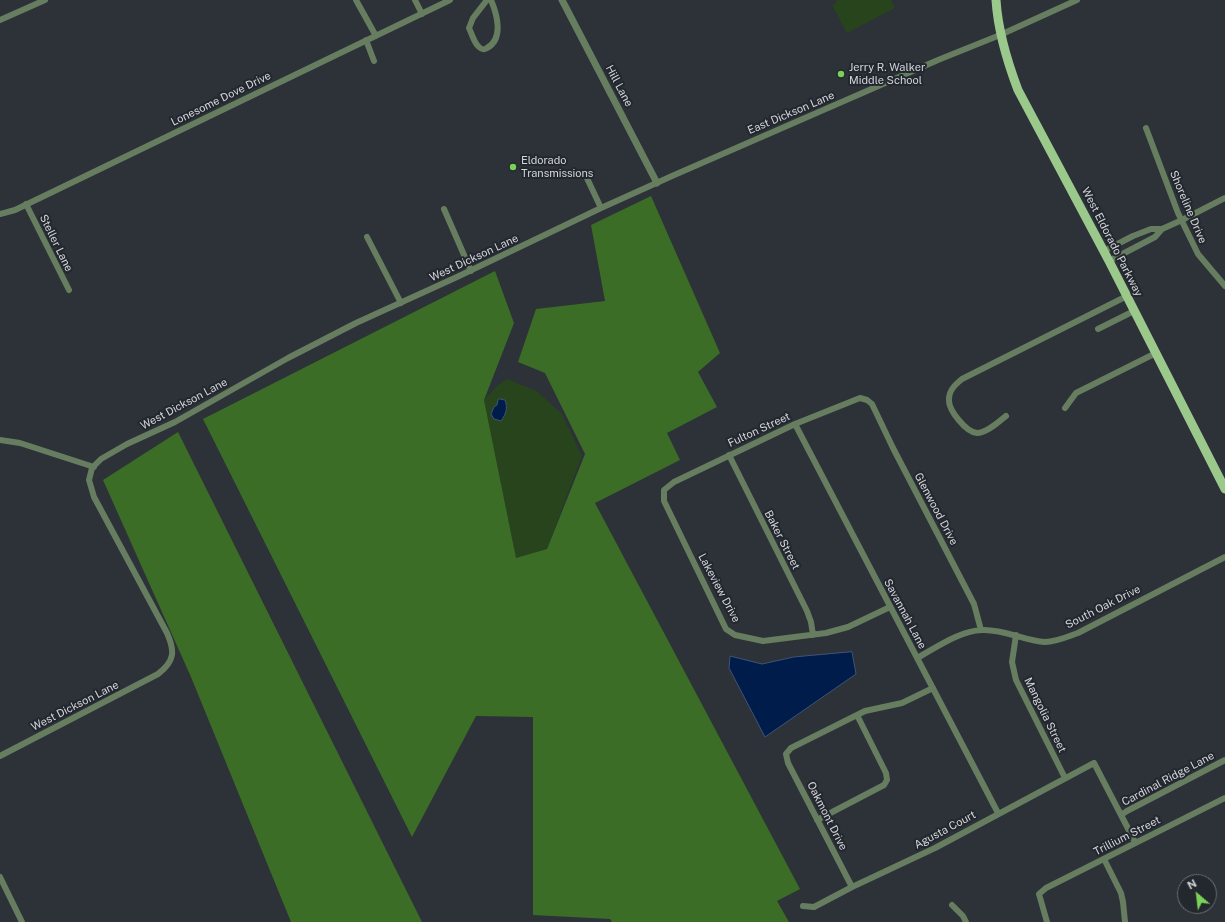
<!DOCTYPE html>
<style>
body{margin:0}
#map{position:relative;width:1225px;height:922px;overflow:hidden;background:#2d3138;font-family:"Public Sans",sans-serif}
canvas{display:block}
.north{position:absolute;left:1177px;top:874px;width:40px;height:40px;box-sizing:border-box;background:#23272e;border:1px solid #696d73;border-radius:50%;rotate:332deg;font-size:11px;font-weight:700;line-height:16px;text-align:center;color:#d2d5da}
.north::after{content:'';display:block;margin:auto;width:14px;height:18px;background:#79d157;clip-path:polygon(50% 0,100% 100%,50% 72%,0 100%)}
</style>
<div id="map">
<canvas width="1225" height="922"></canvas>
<div class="north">N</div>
</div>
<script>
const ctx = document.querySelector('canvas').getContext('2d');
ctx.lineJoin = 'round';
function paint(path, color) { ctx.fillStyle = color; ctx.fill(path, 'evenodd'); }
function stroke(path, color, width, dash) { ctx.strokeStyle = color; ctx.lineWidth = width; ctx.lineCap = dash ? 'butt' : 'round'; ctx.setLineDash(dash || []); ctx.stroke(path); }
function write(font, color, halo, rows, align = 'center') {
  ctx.font = font + ' "Public Sans",sans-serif'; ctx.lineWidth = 4; ctx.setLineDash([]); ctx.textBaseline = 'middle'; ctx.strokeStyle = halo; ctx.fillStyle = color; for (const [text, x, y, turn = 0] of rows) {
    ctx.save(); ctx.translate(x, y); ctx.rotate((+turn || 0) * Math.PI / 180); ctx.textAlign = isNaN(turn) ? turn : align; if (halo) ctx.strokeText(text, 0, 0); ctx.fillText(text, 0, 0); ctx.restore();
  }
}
paint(new Path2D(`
 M 838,0 L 891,0 L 895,8 L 847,33 L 832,5 L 836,3 L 835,1 Z
 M 507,379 L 537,391 L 562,414 L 582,456 L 547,549 L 516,559 L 484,400 L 498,385 Z`), '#27441d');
paint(new Path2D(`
 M 651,196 L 720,353 L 698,372 L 717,407 L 667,433 L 680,460 L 595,503 L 800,889 L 777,901 L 789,922 L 612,922 L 610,919 L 533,915 L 533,717 L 476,716 L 412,837 L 203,419 L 495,271 L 514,323 L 484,400 L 516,558 L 547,549 L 585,454 L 545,373 L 518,362 L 536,309 L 605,301 L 591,225 Z
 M 178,432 L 422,922 L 291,922 L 191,677 L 103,480 Z`), '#3b6d27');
const water = new Path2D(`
 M 500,399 L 505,400 C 508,408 506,414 501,421 L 494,419 L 491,414 L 494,407 L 497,405 L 498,400 Z
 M 852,652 L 856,674 L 765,737 L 729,668 L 730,656 L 762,664 L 794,657 Z`);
paint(water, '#001c4a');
stroke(water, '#3f5475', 1);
stroke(new Path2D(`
 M 356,0 L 376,36
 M 415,0 L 422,14
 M 487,0 L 473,18 L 469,28 C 472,34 474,43 479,47 C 482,50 484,50 487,48 C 504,39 497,14 491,0
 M 0,20 L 45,0
 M 366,40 L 374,61
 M 1146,128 L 1178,213 L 1198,254 L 1225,286
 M 585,174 L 601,208
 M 26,204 L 69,290
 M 444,209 L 471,271
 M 0,214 L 15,210 L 450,0
 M 367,237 L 401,303
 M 1104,251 L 1133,236 L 1151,229 L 1162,229 L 1182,220 L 1225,198
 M 1109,261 L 1155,237 L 1162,229
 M 1098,329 L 1134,311
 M 1065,408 L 1076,393 L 1156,353
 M 1006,416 C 998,422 987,433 977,433 C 966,432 948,410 949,399 C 949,390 956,384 962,379 L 1127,296
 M 795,424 L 998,813
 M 0,440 L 20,443 L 94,467
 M 729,455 L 807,611 L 811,622 L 813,635
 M 890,607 L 848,627 L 826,633 L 763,641 L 735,635 L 726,629 L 664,501 L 664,490 L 674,482 L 795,424 L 860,398 L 867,400 L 872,404 L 893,448 L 974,604 L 981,630
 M 1016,635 L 1012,662 L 1016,680 L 1065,778
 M 917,658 C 937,647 959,631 982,630 C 1005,629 1024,641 1045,642 C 1056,642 1067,637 1078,633 L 1225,557
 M 0,756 L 158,674 C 175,661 175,651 167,633 L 94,497 L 89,480 L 92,468 L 101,459 L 127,444 L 175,422 L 288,358 L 356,323 L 457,277 L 601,208 L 672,176 L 938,60 L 1000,35 L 1077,0
 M 1121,815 L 1127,811 L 1225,760
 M 817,820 L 884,785 L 887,780 L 886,773 L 857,715
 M 1104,859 L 1121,893 L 1123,902 L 1125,922
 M 0,877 L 22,922
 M 852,887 L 788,763 L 786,754 L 791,748 L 865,711 L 902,703 L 933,688
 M 952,905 L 963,916 L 966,922
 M 803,906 L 814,907 L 852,887 L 935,848 L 1094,763 L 1135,842
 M 1047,922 L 1039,894 L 1046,888 L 1225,798`), '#677d60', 6);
stroke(new Path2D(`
 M 562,0 L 657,183`), '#677d60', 7);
stroke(new Path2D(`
 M 996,0 C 998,32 1007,61 1018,90 L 1109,261 L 1225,489`), '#9bc98c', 9);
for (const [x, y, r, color] of [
 [841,74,4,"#79d157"],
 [513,167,4,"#79d157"]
]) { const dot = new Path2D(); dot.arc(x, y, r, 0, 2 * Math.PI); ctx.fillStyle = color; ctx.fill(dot); stroke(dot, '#23272e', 1.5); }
write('11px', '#d2d5da', '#23272e', [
 ["Jerry R. Walker",849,68],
 ["Middle School",849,81],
 ["Eldorado",521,161],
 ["Transmissions",521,174]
], 'left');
write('11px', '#d2d5da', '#23272e', [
 ["Hill Lane",619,86,62],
 ["Lonesome Dove Drive",221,99,-26],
 ["East Dickson Lane",791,113,-23],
 ["Shoreline Drive",1188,207,67],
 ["West Eldorado Parkway",1112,242,63],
 ["Steller Lane",56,243,64],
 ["West Dickson Lane",474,258,-25],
 ["West Dickson Lane",184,404,-28],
 ["Fulton Street",759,430,-25],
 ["Glenwood Drive",936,509,62],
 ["Baker Street",782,540,63],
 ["Lakeview Drive",719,588,62],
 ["South Oak Drive",1103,607,-27],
 ["Savannah Lane",905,614,62],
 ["West Dickson Lane",75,706,-27],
 ["Mangolia Street",1045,715,64],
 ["Cardinal Ridge Lane",1168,779,-28],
 ["Oakmont Drive",827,816,63],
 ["Agusta Court",945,830,-28],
 ["Trillium Street",1127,836,-27]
]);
</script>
